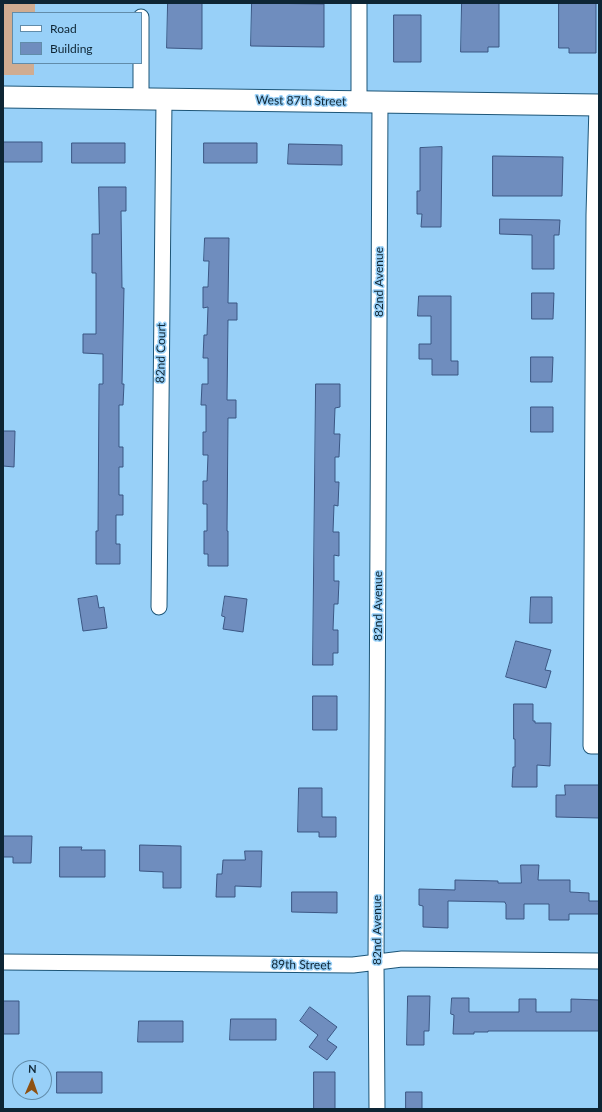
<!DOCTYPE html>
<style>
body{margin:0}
#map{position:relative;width:602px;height:1112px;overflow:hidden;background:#98d0f8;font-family:Lato,sans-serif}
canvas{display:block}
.frame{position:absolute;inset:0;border:4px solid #0e2534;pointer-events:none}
.legend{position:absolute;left:12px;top:12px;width:130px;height:52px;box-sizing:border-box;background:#98d0f8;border:1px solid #618caa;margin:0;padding:5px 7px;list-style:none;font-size:12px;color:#0e2534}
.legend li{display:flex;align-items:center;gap:8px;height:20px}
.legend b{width:20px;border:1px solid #618caa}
.north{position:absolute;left:12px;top:1060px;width:40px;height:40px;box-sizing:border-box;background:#98d0f8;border:1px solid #618caa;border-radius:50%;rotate:2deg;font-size:11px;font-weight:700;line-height:16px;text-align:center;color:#0e2534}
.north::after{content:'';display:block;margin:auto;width:14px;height:18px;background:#8e5112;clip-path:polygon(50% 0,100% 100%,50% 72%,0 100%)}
</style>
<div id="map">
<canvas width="602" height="1112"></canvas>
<div class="frame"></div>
<ul class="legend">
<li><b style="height:5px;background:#fff"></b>Road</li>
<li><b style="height:11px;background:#6f8dbe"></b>Building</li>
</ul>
<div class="north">N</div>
</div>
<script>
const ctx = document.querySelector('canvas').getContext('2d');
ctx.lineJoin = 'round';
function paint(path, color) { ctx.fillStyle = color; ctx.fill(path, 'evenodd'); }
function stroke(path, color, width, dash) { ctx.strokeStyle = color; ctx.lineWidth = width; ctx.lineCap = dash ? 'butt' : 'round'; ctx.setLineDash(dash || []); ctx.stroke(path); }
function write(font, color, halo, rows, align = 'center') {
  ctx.font = font + ' Lato,sans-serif'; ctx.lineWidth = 3; ctx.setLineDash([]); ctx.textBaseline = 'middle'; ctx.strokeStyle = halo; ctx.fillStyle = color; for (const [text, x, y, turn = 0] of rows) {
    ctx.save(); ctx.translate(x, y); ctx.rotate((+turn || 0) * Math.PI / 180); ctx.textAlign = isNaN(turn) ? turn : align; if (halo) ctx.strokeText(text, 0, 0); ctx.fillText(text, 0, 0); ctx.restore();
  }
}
paint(new Path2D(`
 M 3,3 L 35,3 L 35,13 L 13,13 L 13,63 L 34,63 L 34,75 L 3,75 Z`), '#d0ac91');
const building = new Path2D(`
 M 168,3 L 202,3 L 202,49 L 167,48 Z
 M 252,3 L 324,4 L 324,47 L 251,46 Z
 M 462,3 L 499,3 L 499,47 L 488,47 L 488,52 L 461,52 Z
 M 559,3 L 596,3 L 596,53 L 569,53 L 569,48 L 559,48 Z
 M 394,15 L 421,15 L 421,62 L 394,62 Z
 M 3,142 L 42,142 L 42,162 L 3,162 Z
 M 72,143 L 125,143 L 125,163 L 72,163 Z
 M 204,143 L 257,143 L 257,163 L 204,163 Z
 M 289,144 L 342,145 L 342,165 L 288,164 Z
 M 442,147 L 441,227 L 421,227 L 422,214 L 417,214 L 417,191 L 420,191 L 420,148 Z
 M 493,156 L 563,157 L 562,196 L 493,196 Z
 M 99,187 L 126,187 L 126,211 L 121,211 L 122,288 L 124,288 L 122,384 L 124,384 L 123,405 L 119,405 L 119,447 L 123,447 L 123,467 L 119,467 L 119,495 L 123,495 L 123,515 L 116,515 L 116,544 L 120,544 L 120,564 L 96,564 L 96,531 L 98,531 L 99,384 L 103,384 L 103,354 L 83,353 L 83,334 L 96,334 L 96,273 L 92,273 L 92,234 L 99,234 Z
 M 500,219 L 560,220 L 559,235 L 554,235 L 554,269 L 532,269 L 532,235 L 500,234 Z
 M 205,238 L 229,238 L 228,303 L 237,303 L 237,320 L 228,320 L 227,400 L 236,400 L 236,418 L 228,418 L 227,531 L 228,531 L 228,566 L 208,566 L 208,554 L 204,554 L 204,531 L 207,531 L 207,504 L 203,504 L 203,481 L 207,481 L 208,455 L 203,455 L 203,432 L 206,432 L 206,405 L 201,405 L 202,384 L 208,384 L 208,358 L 203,358 L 204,335 L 207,335 L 208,307 L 203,308 L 203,287 L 208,287 L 209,261 L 204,261 Z
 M 532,293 L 554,293 L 553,319 L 532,319 Z
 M 419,296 L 451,296 L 451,361 L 458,361 L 458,375 L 432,375 L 432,359 L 419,359 L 419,344 L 431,344 L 431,316 L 418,316 Z
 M 531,357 L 553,357 L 552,382 L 531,382 Z
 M 316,384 L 340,384 L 340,407 L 335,408 L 334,434 L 340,434 L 339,457 L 335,457 L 335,482 L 339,482 L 338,506 L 334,505 L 333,532 L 339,532 L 339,556 L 334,555 L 334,581 L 339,581 L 338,604 L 334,604 L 333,630 L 338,630 L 338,653 L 333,653 L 333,665 L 313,665 Z
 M 531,407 L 553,407 L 553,432 L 531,432 Z
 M 3,431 L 15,431 L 14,467 L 3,466 Z
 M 97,596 L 99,608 L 104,607 L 107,628 L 83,631 L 78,599 Z
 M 225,596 L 247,599 L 243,632 L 223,629 L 225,617 L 222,616 Z
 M 531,597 L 552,597 L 552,623 L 530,623 Z
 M 516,641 L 551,650 L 545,670 L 551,671 L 546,688 L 506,677 Z
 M 313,696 L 337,696 L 337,730 L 313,730 Z
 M 514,704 L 533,704 L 533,721 L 535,721 L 535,723 L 551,723 L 550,766 L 537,765 L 537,787 L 512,787 L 513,767 L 515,767 L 515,739 L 514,739 Z
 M 565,785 L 599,785 L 599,818 L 556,817 L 556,795 L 565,795 Z
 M 299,788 L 322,788 L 322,817 L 336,817 L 336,837 L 319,837 L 319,832 L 298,832 Z
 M 3,836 L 32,836 L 31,863 L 13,863 L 13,857 L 3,857 Z
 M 140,845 L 181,846 L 181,888 L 163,888 L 163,872 L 140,871 Z
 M 60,847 L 82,847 L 81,850 L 105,850 L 105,877 L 60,877 Z
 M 245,851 L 262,851 L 261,887 L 235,886 L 235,897 L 216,897 L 217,874 L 222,874 L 223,860 L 245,860 Z
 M 521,865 L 539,865 L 538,880 L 570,880 L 570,892 L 589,893 L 589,901 L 599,901 L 599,914 L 569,914 L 569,920 L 549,920 L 549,904 L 524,904 L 524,919 L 506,919 L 506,904 L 505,903 L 505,902 L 448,901 L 448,928 L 423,927 L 423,906 L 419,905 L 419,889 L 455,890 L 455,880 L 498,881 L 498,883 L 521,883 Z
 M 292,892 L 337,892 L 337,913 L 292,912 Z
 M 408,996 L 430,996 L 429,1031 L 424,1031 L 424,1045 L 407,1045 Z
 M 452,998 L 469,998 L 469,1012 L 519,1012 L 519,999 L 536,999 L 536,1012 L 571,1012 L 571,999 L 599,1000 L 599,1031 L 488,1031 L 488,1032 L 474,1032 L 474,1034 L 453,1034 L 454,1015 L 451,1014 Z
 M 3,1001 L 19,1001 L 19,1034 L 3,1034 Z
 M 310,1007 L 337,1027 L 327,1040 L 337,1047 L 327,1060 L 309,1047 L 318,1035 L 300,1021 Z
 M 231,1019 L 276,1019 L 276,1040 L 230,1040 Z
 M 139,1021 L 183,1021 L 183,1042 L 138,1042 Z
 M 57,1072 L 102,1072 L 102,1093 L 57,1093 Z
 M 314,1072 L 335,1072 L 335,1109 L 314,1109 Z
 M 406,1092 L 422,1092 L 422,1109 L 406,1109 Z`);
paint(building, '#6f8dbe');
stroke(building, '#3b5683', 1);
const street = new Path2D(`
 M 141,17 L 141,99
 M 359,102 L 359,3
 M 597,105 L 594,215 L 591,746 L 599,746
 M 159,607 L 164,100
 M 3,962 L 353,965 L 402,959 L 599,961
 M 377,1109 L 376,962 L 380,102`);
const secondary = new Path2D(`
 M 3,97 L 599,105`);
stroke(street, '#1d5577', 17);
stroke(secondary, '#1d5577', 23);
stroke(street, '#fff', 15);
stroke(secondary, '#fff', 21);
write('12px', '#0e2534', '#98d0f8', [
 ["West 87th Street",301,101,1],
 ["82nd Avenue",379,282,-90],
 ["82nd Court",161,353,-89],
 ["82nd Avenue",378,606,-90],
 ["82nd Avenue",377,930,-90],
 ["89th Street",301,965,1]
]);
</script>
